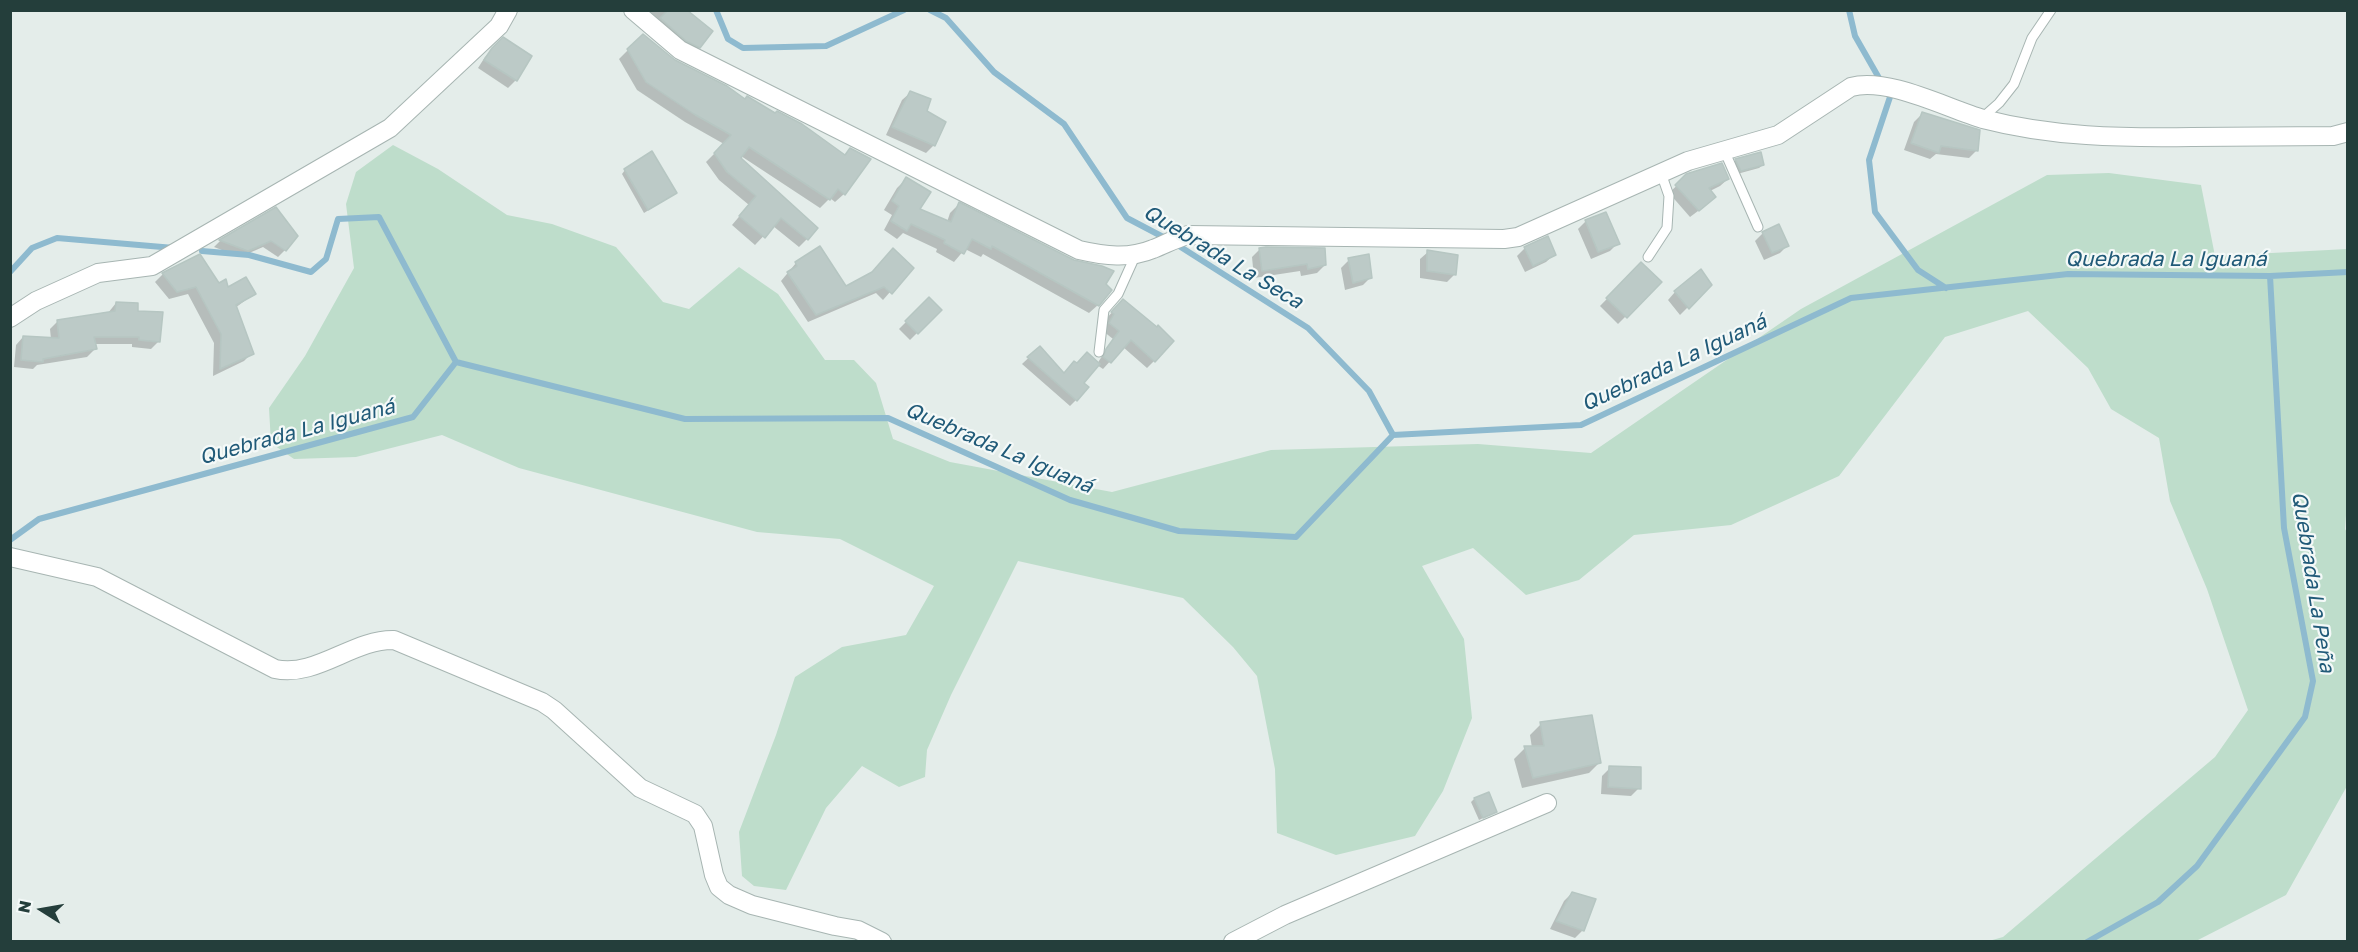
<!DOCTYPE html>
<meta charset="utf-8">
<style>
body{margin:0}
#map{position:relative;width:2358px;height:952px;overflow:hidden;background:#e4edea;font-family:"Golos Text",sans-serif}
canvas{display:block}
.frame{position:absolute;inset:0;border:12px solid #243e3b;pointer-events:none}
.north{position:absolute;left:12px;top:880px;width:60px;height:60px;-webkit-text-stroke:4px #f4f9f8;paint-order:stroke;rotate:281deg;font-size:16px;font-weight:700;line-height:24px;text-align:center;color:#243e3b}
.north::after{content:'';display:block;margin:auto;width:21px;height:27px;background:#243e3b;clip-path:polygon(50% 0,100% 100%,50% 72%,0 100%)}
</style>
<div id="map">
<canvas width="2358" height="952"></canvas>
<div class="frame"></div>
<div class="north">N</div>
</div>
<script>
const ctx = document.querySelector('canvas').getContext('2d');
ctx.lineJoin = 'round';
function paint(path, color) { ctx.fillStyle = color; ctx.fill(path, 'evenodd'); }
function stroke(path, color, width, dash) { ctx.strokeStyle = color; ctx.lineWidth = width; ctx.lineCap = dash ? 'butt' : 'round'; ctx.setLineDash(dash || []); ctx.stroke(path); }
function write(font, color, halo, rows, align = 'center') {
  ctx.font = font + ' "Golos Text",sans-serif'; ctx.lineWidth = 4.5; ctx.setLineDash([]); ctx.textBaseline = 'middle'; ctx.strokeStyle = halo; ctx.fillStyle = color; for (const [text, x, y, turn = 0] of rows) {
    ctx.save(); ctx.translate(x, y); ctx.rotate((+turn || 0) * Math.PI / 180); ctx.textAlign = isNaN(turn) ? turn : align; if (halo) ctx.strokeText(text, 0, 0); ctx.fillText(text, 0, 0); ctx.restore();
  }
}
paint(new Path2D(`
 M 393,145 L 438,169 L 507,215 L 552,224 L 616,247 L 663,302 L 689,309 L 739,267 L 778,294 L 825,360 L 854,360 L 876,383 L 893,439 L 950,462 L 1112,492 L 1271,450 L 1478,444 L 1591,453 L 1801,309 L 2047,175 L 2109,173 L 2201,185 L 2215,256 L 2347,249 L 2348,487 L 2345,529 L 2348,534 L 2347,786 L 2286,895 L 2196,941 L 1989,941 L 2003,937 L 2215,757 L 2248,710 L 2207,589 L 2170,501 L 2159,438 L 2111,409 L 2088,368 L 2028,311 L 1945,337 L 1839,476 L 1731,525 L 1634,535 L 1579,580 L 1526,595 L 1473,548 L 1422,566 L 1464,639 L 1472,718 L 1443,791 L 1415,836 L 1336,855 L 1277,833 L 1275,769 L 1257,676 L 1233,647 L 1183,598 L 1018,561 L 951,695 L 927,750 L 925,777 L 899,787 L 862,766 L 826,808 L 786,890 L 754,886 L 742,876 L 739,832 L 776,735 L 795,677 L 842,647 L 906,635 L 934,586 L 840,539 L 757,532 L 519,468 L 442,435 L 356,457 L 294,459 L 271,443 L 269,408 L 305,356 L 354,268 L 346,204 L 356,172 Z`), '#beddcb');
paint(new Path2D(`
 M 641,10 L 685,10 L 699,47 L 692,54 Z
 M 503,39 L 516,80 L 508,88 L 478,68 L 485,57 Z
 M 628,50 L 674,61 L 726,87 L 844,194 L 835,202 L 830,198 L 820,208 L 741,156 L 739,159 L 807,239 L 799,247 L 773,226 L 755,245 L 732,225 L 749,205 L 719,180 L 706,162 L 724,144 L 685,122 L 637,90 L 619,59 Z
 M 910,93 L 925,112 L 934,145 L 926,153 L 886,135 L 902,100 Z
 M 1922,114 L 1977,150 L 1969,158 L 1936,154 L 1930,159 L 1904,150 L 1914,122 Z
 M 1736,160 L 1763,165 L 1759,168 L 1737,174 L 1733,164 Z
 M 625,170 L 671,196 L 644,213 L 622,174 Z
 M 1687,176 L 1728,179 L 1720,186 L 1710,191 L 1706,205 L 1690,217 L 1669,193 Z
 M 906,179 L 918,209 L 947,222 L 950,213 L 959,204 L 1104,285 L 1098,305 L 1089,313 L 983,254 L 981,257 L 965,249 L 954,262 L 936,252 L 937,249 L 903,233 L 897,239 L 884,230 L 892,215 L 884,210 L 897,188 Z
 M 276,209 L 285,250 L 278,257 L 263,247 L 240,257 L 214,247 L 220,241 Z
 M 1586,221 L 1618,243 L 1610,251 L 1591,259 L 1578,229 Z
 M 1763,233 L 1788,245 L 1780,253 L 1764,260 L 1755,241 Z
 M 1525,248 L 1554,255 L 1546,262 L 1525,272 L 1517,256 Z
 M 1259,250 L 1325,265 L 1317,273 L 1301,276 L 1300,271 L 1254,278 L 1252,257 Z
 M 1428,252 L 1455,274 L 1447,282 L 1420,278 L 1420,259 Z
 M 200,256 L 218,285 L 227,289 L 254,294 L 235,308 L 252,353 L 244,361 L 213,376 L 214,343 L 188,294 L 169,299 L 155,282 L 163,274 Z
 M 1349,260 L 1371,277 L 1363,285 L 1345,290 L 1341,268 Z
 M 796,263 L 846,288 L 871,274 L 890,292 L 883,300 L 876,293 L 808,322 L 781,281 Z
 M 1641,264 L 1660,282 L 1618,324 L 1600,306 Z
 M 1710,285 L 1680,315 L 1668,300 L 1675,292 Z
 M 929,299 L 940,310 L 910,340 L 899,329 Z
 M 116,303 L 136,312 L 159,341 L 151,349 L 132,347 L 132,344 L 94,344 L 95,349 L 87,357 L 37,365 L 33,369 L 14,367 L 16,345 L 23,337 L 51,339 L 50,329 L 58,321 L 108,313 Z
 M 1116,308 L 1154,361 L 1147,368 L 1123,347 L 1103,369 L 1097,365 L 1081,383 L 1076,400 L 1070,406 L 1022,364 L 1039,348 L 1063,374 L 1097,364 L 1113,339 L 1103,331 L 1108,322 L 1105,320 Z
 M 1541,724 L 1600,762 L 1589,773 L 1522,788 L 1514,759 L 1525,748 L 1532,748 L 1530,735 Z
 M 1610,768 L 1639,788 L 1631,796 L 1601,794 L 1602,776 Z
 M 1474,799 L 1495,812 L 1479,820 L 1471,802 Z
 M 1572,893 L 1583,930 L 1575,938 L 1550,929 L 1564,901 Z`), '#0003');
stroke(new Path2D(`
 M 716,10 L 728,39 L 743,48 L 826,46 L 904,10
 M 930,10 L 946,18 L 994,72 L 1064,124 L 1127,218 L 1167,239
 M 1849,10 L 1855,36 L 1879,78
 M 1890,97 L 1869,160 L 1875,212 L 1918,270 L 1946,288
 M 1176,244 L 1308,328 L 1369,391 L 1393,435
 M 202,251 L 249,255 L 311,272 L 326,259 L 338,219 L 379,217 L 456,362
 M 10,272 L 32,248 L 57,238 L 174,248
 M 10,540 L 39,519 L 413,417 L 456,362 L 685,419 L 888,418 L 1070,500 L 1179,531 L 1296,537 L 1393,435 L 1581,425 L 1851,298 L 2068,274 L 2270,276 L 2348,272
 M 2087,942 L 2158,902 L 2197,866 L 2305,717 L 2313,681 L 2284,528 L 2270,276`), '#8ebacf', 6);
const building = new Path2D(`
 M 668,10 L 687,10 L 713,31 L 700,48 L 686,41 L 660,18 Z
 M 643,34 L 675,60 L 727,86 L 745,99 L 747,96 L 775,113 L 777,111 L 802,124 L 845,155 L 850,148 L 871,159 L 845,195 L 838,189 L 830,200 L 749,147 L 741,158 L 818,228 L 808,240 L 781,218 L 765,238 L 739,216 L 756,196 L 727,172 L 714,153 L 731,135 L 694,114 L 646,82 L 627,49 Z
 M 503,37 L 532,56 L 517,81 L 484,60 L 492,48 Z
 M 910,91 L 931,99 L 927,111 L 946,122 L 935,146 L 892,127 Z
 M 1922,112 L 1980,130 L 1978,151 L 1941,146 L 1939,153 L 1911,143 Z
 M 652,151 L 677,193 L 648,210 L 624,169 Z
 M 1761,152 L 1764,165 L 1741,171 L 1735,159 Z
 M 1722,163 L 1729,179 L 1709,188 L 1716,197 L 1699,211 L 1675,185 L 1686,174 Z
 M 906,177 L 931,192 L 920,209 L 951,222 L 959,202 L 1074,260 L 1102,266 L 1114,271 L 1106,284 L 1112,290 L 1099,306 L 992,246 L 991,249 L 972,239 L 964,254 L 944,243 L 945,240 L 911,224 L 907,231 L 891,221 L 899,206 L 892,201 Z
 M 276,207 L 298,236 L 286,251 L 271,241 L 248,251 L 219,240 Z
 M 1606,212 L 1620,244 L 1598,252 L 1585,220 Z
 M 1779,224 L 1789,246 L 1772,253 L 1762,232 Z
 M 1548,236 L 1556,255 L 1533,266 L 1524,247 Z
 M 820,246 L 846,286 L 872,272 L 893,248 L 914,268 L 892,294 L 884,287 L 816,315 L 787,272 L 797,266 L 795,262 Z
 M 1266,247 L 1325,248 L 1326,265 L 1308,269 L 1307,264 L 1262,271 L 1259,248 Z
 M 1427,250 L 1458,255 L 1456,275 L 1427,271 Z
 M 200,254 L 219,283 L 226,279 L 228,287 L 246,277 L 256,294 L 236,305 L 254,354 L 220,369 L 221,334 L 196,287 L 177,292 L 162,273 Z
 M 1369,254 L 1372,278 L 1353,283 L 1348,258 Z
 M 1641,262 L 1662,282 L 1627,318 L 1606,298 Z
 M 1701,269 L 1712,285 L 1689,309 L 1674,291 Z
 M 929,297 L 942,310 L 918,334 L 905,321 Z
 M 1123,299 L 1157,327 L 1158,325 L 1174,341 L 1155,362 L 1131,340 L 1111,363 L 1103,357 L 1106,349 L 1119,331 L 1109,323 L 1114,314 L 1111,312 Z
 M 116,302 L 138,303 L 138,311 L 163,312 L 160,342 L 139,340 L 139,337 L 94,337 L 97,349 L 43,359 L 43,362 L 21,360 L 23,336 L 59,338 L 57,320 L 115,311 Z
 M 1040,346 L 1064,373 L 1074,361 L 1077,363 L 1087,352 L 1100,364 L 1084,383 L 1089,387 L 1077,401 L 1027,357 Z
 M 1592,715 L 1601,763 L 1533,778 L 1524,746 L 1544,746 L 1540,722 Z
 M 1609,766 L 1641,767 L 1641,789 L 1608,787 Z
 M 1489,792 L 1497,812 L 1483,818 L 1474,798 Z
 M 1572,892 L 1596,899 L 1584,931 L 1556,921 Z`);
paint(building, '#bccac7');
stroke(building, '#b6c6c2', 1.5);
const lane = new Path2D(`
 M 1982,118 L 1999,103 L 2014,84 L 2032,38 L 2051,10
 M 1724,150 L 1758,227
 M 1648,257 L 1667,228 L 1669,196 L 1661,173
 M 1099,352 L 1104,310 L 1118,294 L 1136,254`);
const street = new Path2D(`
 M 633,10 L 680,50 L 1079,250 C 1105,256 1129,259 1153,249 C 1166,244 1174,239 1188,235 L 1504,239 L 1518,237 L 1688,161 L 1778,135 L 1851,87 C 1888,77 1946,108 1983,119 C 2052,137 2121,138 2192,137 C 2239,137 2286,136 2333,136 L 2348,132
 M 10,318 L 36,301 L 98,273 L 152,266 L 390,128 L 499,26 L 508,10
 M 10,557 L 97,577 L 275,669 C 316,678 353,639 394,640 L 542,702 L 554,710 L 640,788 L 695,814 L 703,826 L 714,875 L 719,887 L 729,895 L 752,905 L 835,926 L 858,930 L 882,942
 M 1233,942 L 1285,915 L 1547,803`);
stroke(lane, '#a7b5b2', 11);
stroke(street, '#a7b5b2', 20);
stroke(lane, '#fff', 9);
stroke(street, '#fff', 18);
write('italic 21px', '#205a78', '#f4f9f8', [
 ["Quebrada La Seca",1223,257,31],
 ["Quebrada La Iguaná",2166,259],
 ["Quebrada La Iguaná",1674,363,-25],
 ["Quebrada La Iguaná",297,432,-15],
 ["Quebrada La Iguaná",999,448,23],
 ["Quebrada La Peña",2313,582,81]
]);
</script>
